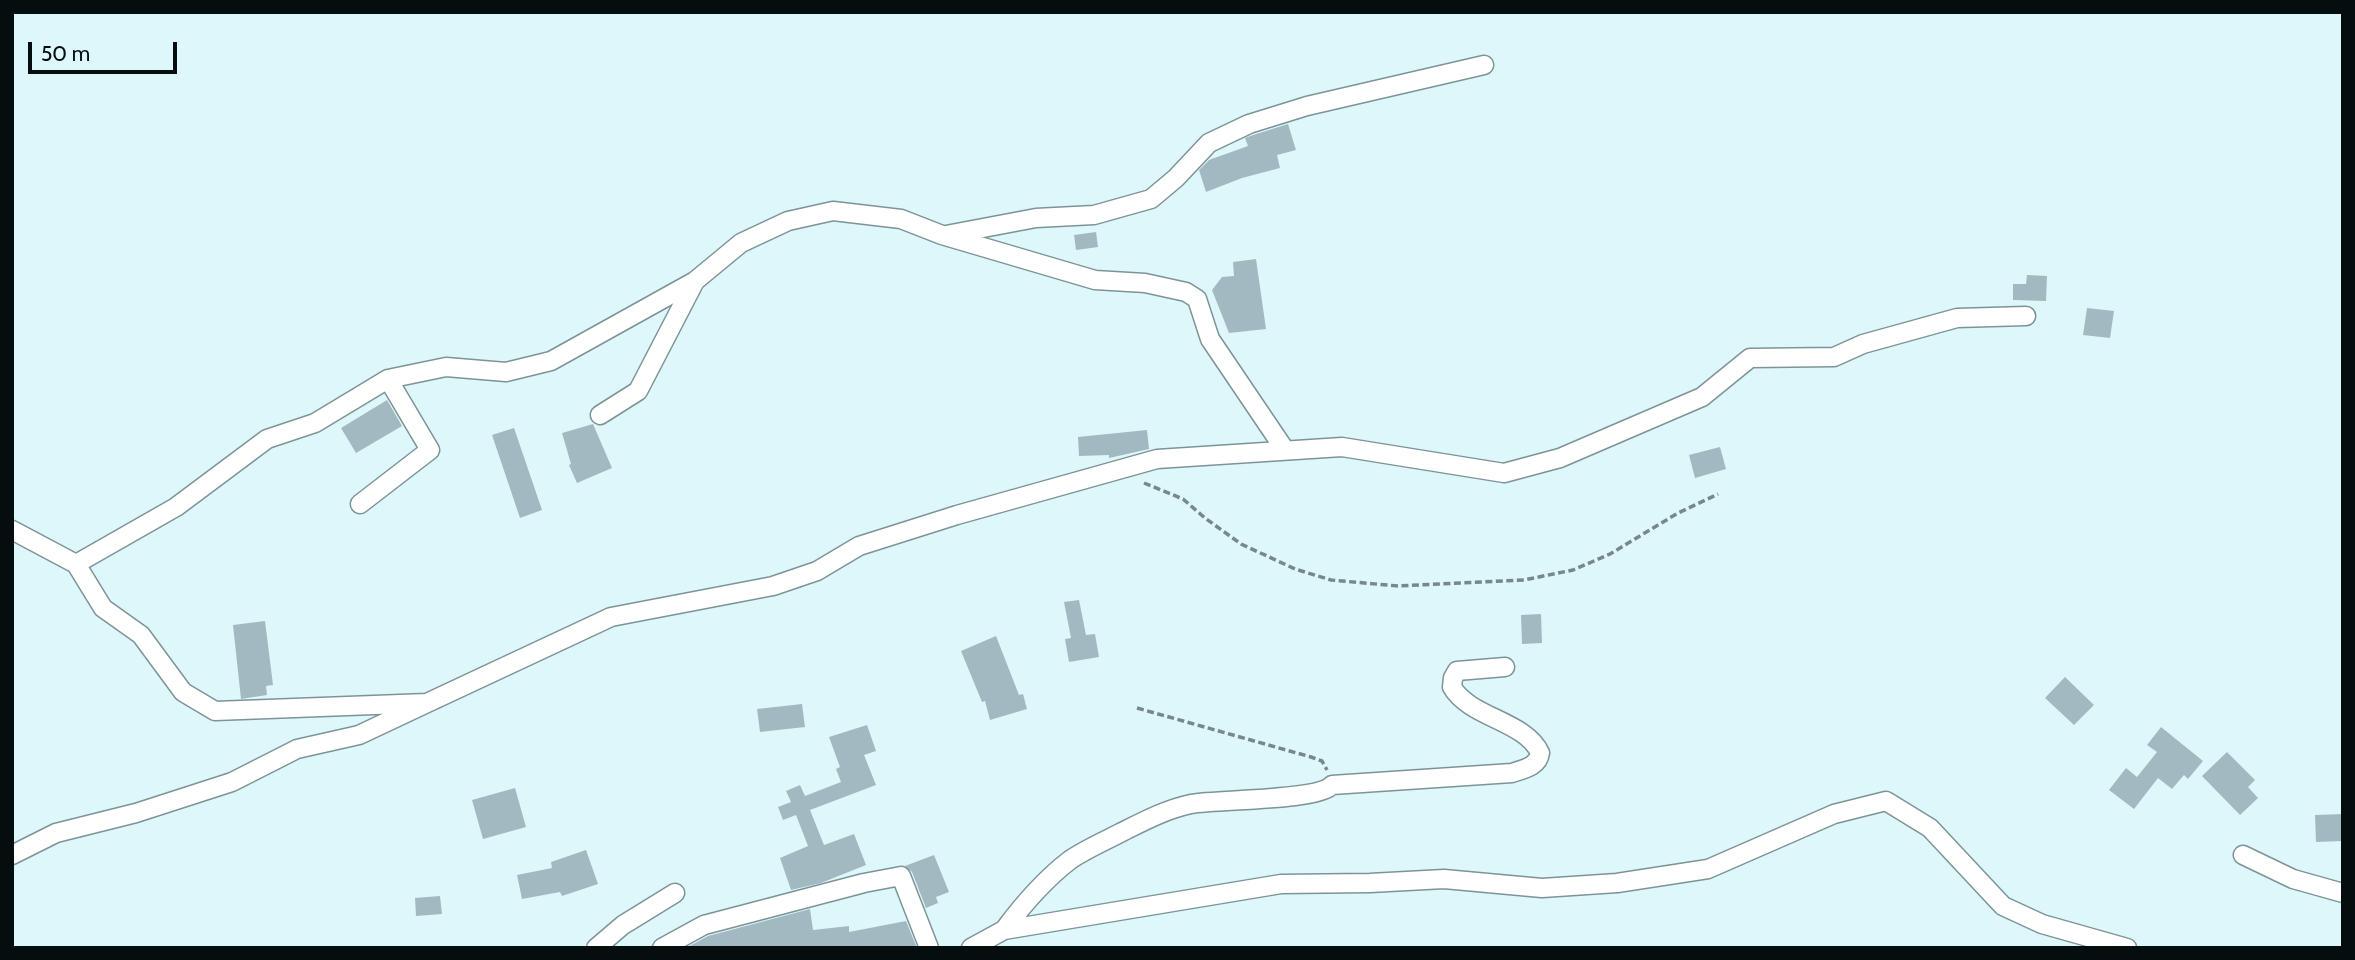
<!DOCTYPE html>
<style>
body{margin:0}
#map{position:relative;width:2355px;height:960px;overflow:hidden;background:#def7fa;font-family:Cabin,sans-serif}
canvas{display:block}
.frame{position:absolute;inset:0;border:14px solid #050d0e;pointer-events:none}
.scale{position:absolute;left:28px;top:42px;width:149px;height:32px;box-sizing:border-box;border:4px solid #050d0e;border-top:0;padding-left:9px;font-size:21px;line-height:24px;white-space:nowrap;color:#050d0e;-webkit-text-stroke:5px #def7fa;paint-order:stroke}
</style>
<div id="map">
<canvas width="2355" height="960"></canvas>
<div class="frame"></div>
<div class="scale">50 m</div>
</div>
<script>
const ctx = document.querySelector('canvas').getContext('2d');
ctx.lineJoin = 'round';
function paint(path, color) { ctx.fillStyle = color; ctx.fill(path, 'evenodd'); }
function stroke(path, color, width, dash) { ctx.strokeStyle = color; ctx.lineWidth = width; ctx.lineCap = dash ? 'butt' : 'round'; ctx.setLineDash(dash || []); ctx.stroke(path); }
paint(new Path2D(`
 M 1288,124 L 1296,150 L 1277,155 L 1280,168 L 1242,178 L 1206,192 L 1199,170 L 1209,160 L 1248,146 L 1245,138 L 1253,135 Z
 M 1096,232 L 1098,247 L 1076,250 L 1074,235 Z
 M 1256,259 L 1266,329 L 1229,333 L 1212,290 L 1222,277 L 1234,276 L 1233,262 Z
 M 2027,275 L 2047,276 L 2046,301 L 2013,300 L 2013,284 L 2026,284 Z
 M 2087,308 L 2114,311 L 2110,338 L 2083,335 Z
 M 387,400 L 402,426 L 356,453 L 341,428 Z
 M 593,424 L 612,468 L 577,483 L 569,465 L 571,464 L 562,433 Z
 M 514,428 L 542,510 L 520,518 L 492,435 Z
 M 1147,430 L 1149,449 L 1109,458 L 1109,455 L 1079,456 L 1078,437 Z
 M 1720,447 L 1726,469 L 1695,478 L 1689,455 Z
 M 1079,600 L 1086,635 L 1095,634 L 1099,657 L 1069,662 L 1065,639 L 1071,638 L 1064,602 Z
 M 1541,614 L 1542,643 L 1522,644 L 1521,615 Z
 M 265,621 L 273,685 L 266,686 L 267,695 L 241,699 L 233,625 Z
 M 996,636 L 1019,695 L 1023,694 L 1027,709 L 990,720 L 985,701 L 982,702 L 961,651 Z
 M 2065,677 L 2094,705 L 2074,725 L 2045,698 Z
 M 802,704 L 805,727 L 760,732 L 757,709 Z
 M 867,725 L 876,751 L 864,755 L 876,785 L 810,810 L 824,845 L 854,834 L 866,865 L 821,883 L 791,890 L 780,858 L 808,846 L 796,815 L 783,820 L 778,807 L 791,802 L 786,791 L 800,785 L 805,796 L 841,782 L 836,769 L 840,767 L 829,737 Z
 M 2161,727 L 2203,761 L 2188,779 L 2184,775 L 2172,789 L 2158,778 L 2134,809 L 2109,790 L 2126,768 L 2137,777 L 2157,752 L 2147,745 Z
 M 2227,752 L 2255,780 L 2248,787 L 2258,798 L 2240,815 L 2202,776 Z
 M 515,788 L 526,827 L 483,839 L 472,800 Z
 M 2343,814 L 2343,841 L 2316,842 L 2315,815 Z
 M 586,850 L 598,884 L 562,896 L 560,892 L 522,899 L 517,875 L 552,868 L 551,862 Z
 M 934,855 L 949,892 L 936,897 L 938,903 L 926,908 L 912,872 L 905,866 Z
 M 440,896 L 442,914 L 416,916 L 415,898 Z
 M 810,909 L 813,930 L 849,926 L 849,932 L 906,921 L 917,948 L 686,948 L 708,936 Z`), '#a3b9c2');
const minor = new Path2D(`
 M 946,235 L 1036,218 L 1094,215 L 1151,199 L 1176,178 L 1209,143 L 1249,124 L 1307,106 L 1484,65
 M 600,415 L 638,391 L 695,281
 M 360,504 L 430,450 L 388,379
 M 12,530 L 76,564 L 176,507 L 267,439 L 315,423 L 388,379 L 446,367 L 506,372 L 551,361 L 695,281 L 741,243 L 788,221 L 833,211 L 901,219 L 942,235 L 1095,280 L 1145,283 L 1186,292 L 1197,299 L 1210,339 L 1285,450
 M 427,703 L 611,617 L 773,586 L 817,571 L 859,546 L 957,515 L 1157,459 L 1342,447 L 1504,473 L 1560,458 L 1702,397 L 1750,358 L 1834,357 L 1863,344 L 1957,318 L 2026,316
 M 12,855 L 56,833 L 136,813 L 232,782 L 297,749 L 359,735 L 427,703 L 215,711 L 183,692 L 141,635 L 103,608 L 76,564
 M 2243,855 L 2293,879 L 2343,893
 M 1004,930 C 1024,903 1044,880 1070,860 C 1086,849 1105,841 1122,832 C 1144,821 1167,809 1191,804 C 1219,799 1318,801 1332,785 L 1512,773 C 1523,769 1538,767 1540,753 C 1526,721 1470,718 1452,687 L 1453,678 L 1457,671 L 1505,667
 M 596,948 L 623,925 L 675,893
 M 662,948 L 704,925 L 864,883 L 901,876 L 929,948
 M 971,948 L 1004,930 L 1281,884 L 1370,883 L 1444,879 L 1542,888 L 1617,883 L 1708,869 L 1834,814 L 1886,801 L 1930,828 L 2003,906 L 2042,924 L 2127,948`);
stroke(minor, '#7d9497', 21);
stroke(new Path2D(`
 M 1144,483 L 1183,499 L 1205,518 L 1241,544 L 1295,569 L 1331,580 L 1398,586 L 1524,580 L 1573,570 L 1610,554 L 1678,513 L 1718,494
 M 1137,708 L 1311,757 L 1322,761 L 1327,770`), '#77888a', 3.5, [7, 3.5]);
stroke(minor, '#fff', 18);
</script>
